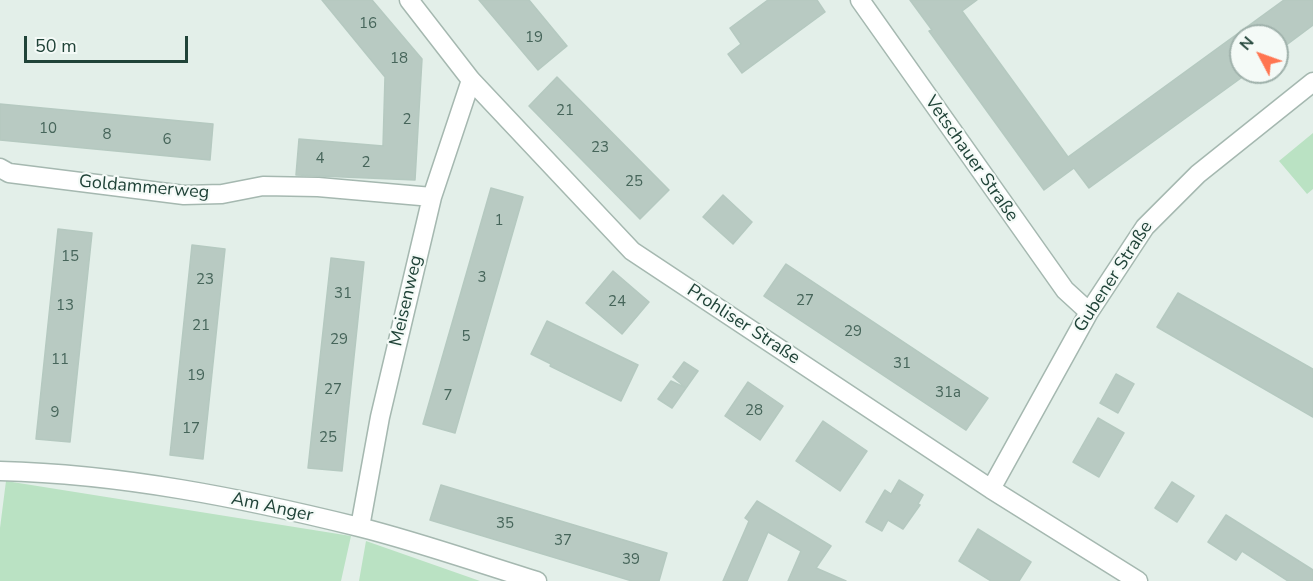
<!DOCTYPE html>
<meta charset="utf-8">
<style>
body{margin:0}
#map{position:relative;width:1313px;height:581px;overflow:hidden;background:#e3efe9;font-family:"Nunito Sans",sans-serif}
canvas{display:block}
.north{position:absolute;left:1229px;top:24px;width:60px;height:60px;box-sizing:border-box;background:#f4faf7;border:2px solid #9fb1ab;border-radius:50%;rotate:311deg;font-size:16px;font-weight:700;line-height:24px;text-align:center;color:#204338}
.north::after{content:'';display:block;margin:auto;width:21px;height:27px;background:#ff7551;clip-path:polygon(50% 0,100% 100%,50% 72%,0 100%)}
.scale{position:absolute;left:24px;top:36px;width:164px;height:27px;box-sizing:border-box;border:3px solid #204338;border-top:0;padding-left:8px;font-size:18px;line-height:21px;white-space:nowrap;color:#204338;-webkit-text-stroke:4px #f4faf7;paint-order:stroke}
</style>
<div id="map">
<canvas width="1313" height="581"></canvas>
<div class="north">N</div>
<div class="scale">50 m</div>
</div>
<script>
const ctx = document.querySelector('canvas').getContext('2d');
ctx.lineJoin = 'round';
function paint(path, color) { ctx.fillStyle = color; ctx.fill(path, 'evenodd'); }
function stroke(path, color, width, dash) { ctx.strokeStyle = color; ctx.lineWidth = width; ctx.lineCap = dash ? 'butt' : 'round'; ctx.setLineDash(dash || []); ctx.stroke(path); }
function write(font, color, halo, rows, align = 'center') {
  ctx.font = font + ' "Nunito Sans",sans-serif'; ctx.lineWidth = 4.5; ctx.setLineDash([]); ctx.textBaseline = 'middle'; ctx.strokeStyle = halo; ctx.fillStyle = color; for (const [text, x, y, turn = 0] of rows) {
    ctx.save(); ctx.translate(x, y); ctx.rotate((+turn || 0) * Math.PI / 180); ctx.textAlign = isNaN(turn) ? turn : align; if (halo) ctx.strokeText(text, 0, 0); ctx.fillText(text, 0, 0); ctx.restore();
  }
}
paint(new Path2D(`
 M 1313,133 L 1313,189 L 1307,194 L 1279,161 Z
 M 6,481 L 351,536 L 341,581 L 0,581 L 0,528 Z
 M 366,541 L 480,581 L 359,581 Z`), '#bae2c3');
const building = new Path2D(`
 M 322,0 L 372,0 L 422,59 L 415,180 L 296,175 L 299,139 L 383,146 L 385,77 Z
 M 479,0 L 529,0 L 567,46 L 538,70 Z
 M 768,0 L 817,0 L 825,12 L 742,73 L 728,54 L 741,44 L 730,28 Z
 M 910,0 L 977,0 L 962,11 L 1068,157 L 1284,0 L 1313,0 L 1313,25 L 1277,52 L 1277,36 L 1241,36 L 1241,78 L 1089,188 L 1074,168 L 1044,190 L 929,31 L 932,30 Z
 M 557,77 L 669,190 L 640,219 L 529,106 Z
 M 0,104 L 213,124 L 210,160 L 0,140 Z
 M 491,188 L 523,197 L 455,433 L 423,424 Z
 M 723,195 L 752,222 L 733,244 L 703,217 Z
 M 58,229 L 92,233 L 70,442 L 36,439 Z
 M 192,245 L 225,249 L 203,459 L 170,455 Z
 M 331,258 L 364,262 L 342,471 L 308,468 Z
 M 786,264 L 988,398 L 966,430 L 764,296 Z
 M 613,271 L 649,302 L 622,334 L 586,303 Z
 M 1178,293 L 1313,369 L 1313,417 L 1157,327 Z
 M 547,321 L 638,365 L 621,401 L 550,366 L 551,364 L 531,354 Z
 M 684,362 L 698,371 L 686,388 L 673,377 Z
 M 1116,374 L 1134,384 L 1118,413 L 1100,403 Z
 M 671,381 L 686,388 L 672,408 L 658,399 Z
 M 748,382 L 783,406 L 760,440 L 725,416 Z
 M 1098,418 L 1124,433 L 1099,477 L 1073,462 Z
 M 823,421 L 867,451 L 840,491 L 796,461 Z
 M 899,480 L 923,495 L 918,504 L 920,505 L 903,529 L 888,520 L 882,531 L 866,522 L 885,490 L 891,494 Z
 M 1172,482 L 1194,496 L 1177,522 L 1155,508 Z
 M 441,485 L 667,553 L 659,581 L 632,581 L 430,520 Z
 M 757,501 L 831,546 L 816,568 L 846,581 L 788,581 L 801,551 L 768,532 L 747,581 L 723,581 L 749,521 L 745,518 Z
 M 1226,515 L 1313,570 L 1313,581 L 1288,581 L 1242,551 L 1236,560 L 1208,542 Z
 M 978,529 L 1031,562 L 1019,581 L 991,581 L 959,561 Z`);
paint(building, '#b8cac2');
stroke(building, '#b5c9c0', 1.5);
const street = new Path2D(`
 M 409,0 L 471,80 L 632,251 L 991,489 L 1138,581
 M 860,0 L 1065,290 L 1089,312
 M 0,168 L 9,173 L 184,195 L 222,194 L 263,186 L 318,187 L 432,197
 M 0,471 C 121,474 242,498 359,527 C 419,542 478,563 537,581
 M 991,489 L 1089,312 L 1145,227 L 1198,174 L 1313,82
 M 360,527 L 380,417 L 432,197 L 471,80`);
stroke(street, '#a5b8b0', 21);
stroke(street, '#fff', 18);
write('15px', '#46655a', null, [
 ["16",368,24],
 ["19",534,38],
 ["18",399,59],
 ["21",565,111],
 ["2",407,120],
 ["10",48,129],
 ["8",107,135],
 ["6",167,140],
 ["23",600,148],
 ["4",320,159],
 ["2",366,163],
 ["25",634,182],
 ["1",499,221],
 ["15",70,257],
 ["3",482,278],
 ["23",205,280],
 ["31",343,294],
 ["27",805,301],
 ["24",617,302],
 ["13",65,306],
 ["21",201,326],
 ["29",853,332],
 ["5",466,337],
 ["29",339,340],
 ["11",60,360],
 ["31",902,364],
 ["19",196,376],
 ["27",333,390],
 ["31a",948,393],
 ["7",448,396],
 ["28",754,411],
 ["9",55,413],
 ["17",191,429],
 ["25",328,438],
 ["35",505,524],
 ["37",563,541],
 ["39",631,560]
]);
write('18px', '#204338', '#f4faf7', [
 ["Vetschauer Straße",971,159,55],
 ["Goldammerweg",144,188,5],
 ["Gubener Straße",1114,277,-57],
 ["Meisenweg",407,301,-77],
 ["Prohliser Straße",743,325,33],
 ["Am Anger",272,508,12]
]);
</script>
